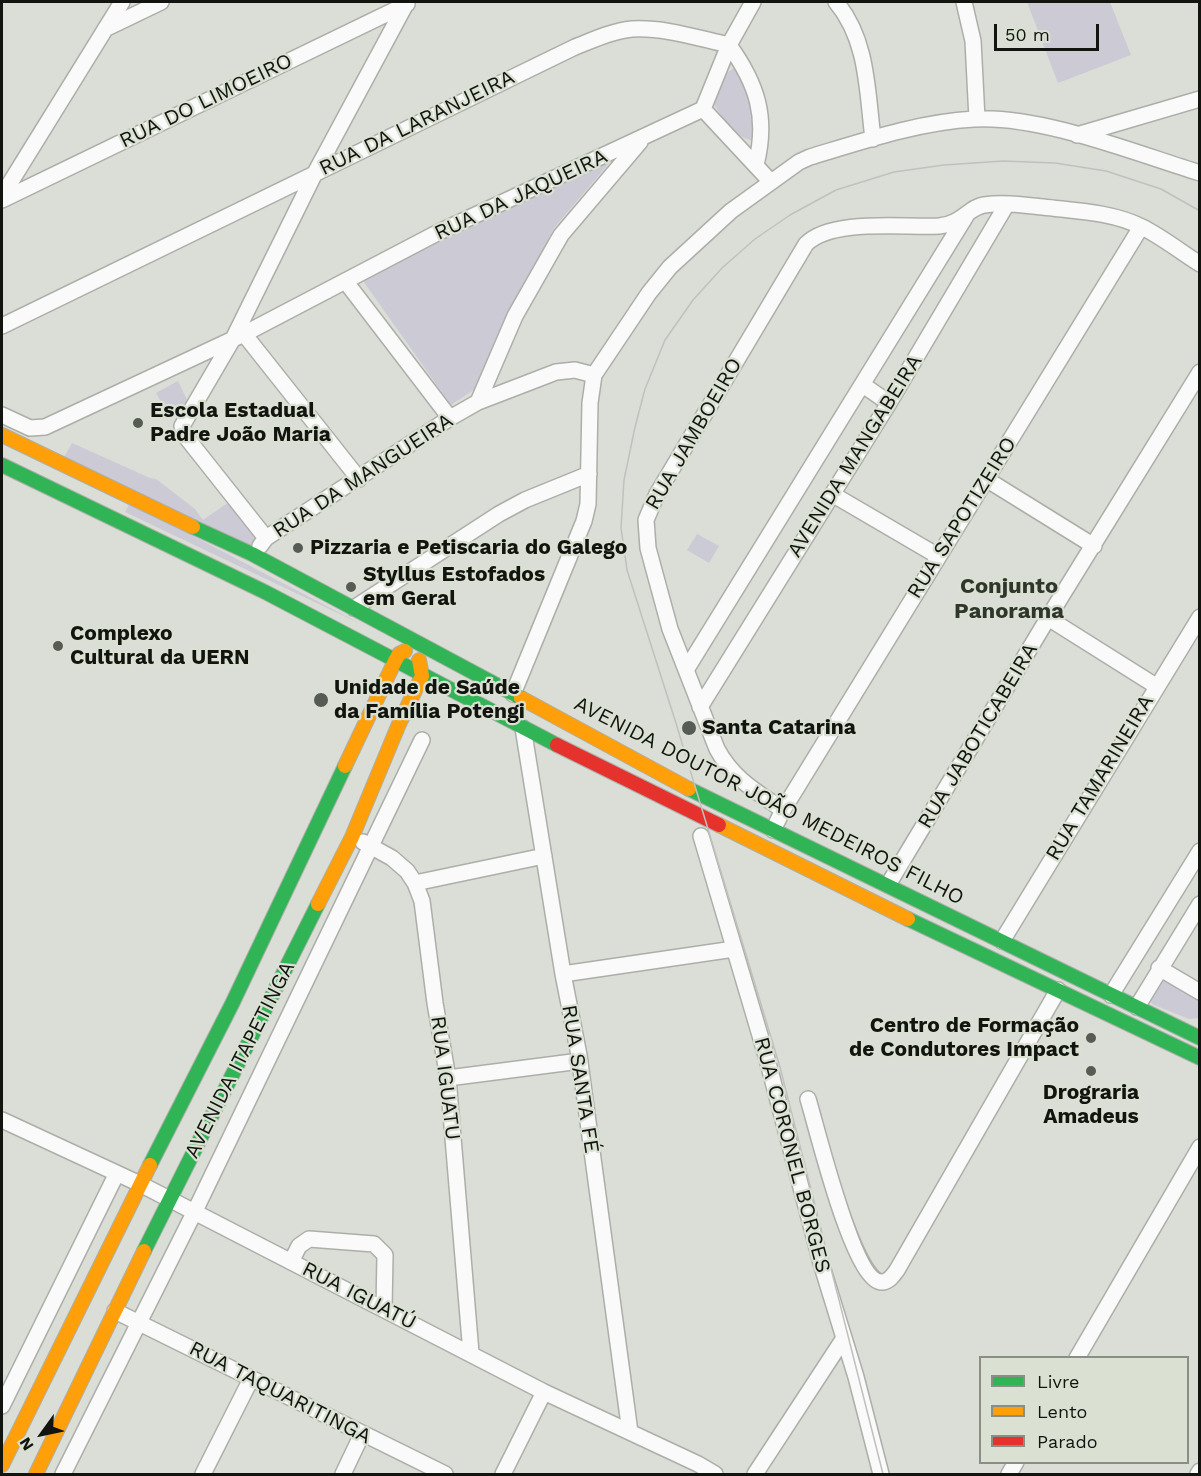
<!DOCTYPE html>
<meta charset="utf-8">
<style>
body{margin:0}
#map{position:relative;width:1201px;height:1476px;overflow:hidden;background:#daded6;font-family:"Work Sans",sans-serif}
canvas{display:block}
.frame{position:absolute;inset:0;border:3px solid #11140f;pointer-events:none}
.legend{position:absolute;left:979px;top:1356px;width:210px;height:108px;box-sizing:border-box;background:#dae1d3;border:2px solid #8a8f85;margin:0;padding:8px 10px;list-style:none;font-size:18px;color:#11140f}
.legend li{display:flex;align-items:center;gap:12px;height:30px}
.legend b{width:30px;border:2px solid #8a8f85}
.north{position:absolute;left:12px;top:1404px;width:60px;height:60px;-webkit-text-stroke:4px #dae1d3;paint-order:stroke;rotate:237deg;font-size:16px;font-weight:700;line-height:24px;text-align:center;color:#11140f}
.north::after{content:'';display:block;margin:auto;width:21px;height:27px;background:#11140f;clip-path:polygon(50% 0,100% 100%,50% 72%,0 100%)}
.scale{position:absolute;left:994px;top:24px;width:105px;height:27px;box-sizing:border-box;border:3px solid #11140f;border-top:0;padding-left:8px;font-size:18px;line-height:21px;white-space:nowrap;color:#11140f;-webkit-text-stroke:4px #dae1d3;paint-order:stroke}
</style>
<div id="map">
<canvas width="1201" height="1476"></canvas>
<div class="frame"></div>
<ul class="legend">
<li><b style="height:8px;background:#30b455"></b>Livre</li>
<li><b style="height:8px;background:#ff9f0a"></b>Lento</li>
<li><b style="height:8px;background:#e5322d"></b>Parado</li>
</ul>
<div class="north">N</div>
<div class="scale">50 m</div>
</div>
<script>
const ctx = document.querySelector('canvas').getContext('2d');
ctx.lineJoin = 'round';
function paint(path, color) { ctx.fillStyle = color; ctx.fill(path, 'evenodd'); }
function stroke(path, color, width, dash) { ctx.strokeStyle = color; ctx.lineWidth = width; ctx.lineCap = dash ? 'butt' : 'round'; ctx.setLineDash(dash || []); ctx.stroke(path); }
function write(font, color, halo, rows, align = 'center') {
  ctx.font = font + ' "Work Sans",sans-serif'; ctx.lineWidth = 4.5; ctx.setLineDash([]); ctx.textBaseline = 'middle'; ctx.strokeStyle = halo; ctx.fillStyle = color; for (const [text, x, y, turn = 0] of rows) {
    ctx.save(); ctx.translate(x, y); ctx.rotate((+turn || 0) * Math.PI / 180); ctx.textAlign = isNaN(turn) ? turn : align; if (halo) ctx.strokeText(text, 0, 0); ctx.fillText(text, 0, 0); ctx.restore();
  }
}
paint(new Path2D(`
 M 1027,2 L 1110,2 L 1131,55 L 1058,83 Z
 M 739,65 L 754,110 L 756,141 C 734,139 722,117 711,99 L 728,72 Z
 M 615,156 L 554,228 L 519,298 L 483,384 L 451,405 L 361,278 Z
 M 178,381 L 188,402 L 167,413 L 156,393 Z
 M 72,443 L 150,478 L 156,479 L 195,509 L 203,520 L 232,500 L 262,538 L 253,547 L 63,459 Z
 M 130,503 L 363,625 L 125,512 Z
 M 697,534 L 719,546 L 709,563 L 687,550 Z
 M 1163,976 L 1199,998 L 1199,1018 L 1189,1019 L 1152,1004 L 1149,997 Z`), '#cbcad5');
const street = new Path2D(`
 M 836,2 C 868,40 867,91 873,139
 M 964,2 L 973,41 L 977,119
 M 105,29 L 161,2
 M 703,109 L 771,182
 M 1077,135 L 1200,99
 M 2,196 L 122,2
 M 2,200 L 407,4
 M 346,282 L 450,418
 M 2,326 L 575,47 C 593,40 612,31 632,29 C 664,27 697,38 729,45 C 757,84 768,117 756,165
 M 244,334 L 359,479
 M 863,385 L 889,403
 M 478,402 L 515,316 L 561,235 L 640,142
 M 2,415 L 30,428 L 45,427 L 244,334 L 439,232 L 703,109 L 729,45 L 753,2
 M 986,479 L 1094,546
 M 832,494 L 938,556
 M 266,538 L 186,437 L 182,426 L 234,337 L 315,173 L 407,2
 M 260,546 L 266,538 L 450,418 L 478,402 L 556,372 L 575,370 L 594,375
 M 354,608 L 499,514 L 525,500 L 589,474
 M 1048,618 L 1156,686
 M 686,670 L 966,216
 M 513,694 L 584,521 L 588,504 L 590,403 L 594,375 L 649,293 L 670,267 L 731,211 L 799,162 L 810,157 C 863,141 919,122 974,119 C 1041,115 1135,153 1200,173
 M 700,707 L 889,403 L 1007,204
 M 523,728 L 563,974 L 579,1055 L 630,1432
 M 783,810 L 1141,227
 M 773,830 L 783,810 C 757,792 733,779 717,749 L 670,629 L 648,548 L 646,520 L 657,494 L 806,244 C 832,218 904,228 939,226 C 962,224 969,207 984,205 C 1004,202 1024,205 1043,207 C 1076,211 1112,212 1142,227 C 1162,237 1181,252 1200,264
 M 701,836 L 767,1059 L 821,1263 L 856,1377 L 881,1474
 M 363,842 L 392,858 L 407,871 L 415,883 L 422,901 L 435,1003 L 448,1078 L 471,1353
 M 415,883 L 544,856
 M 888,885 L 1048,618 L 1200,372
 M 1002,941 L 1200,617
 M 1159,968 L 1200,992
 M 563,974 L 734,949
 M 1111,995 L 1200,851
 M 1137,1007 L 1200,904
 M 448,1078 L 580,1061
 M 808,1099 C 816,1124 854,1286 883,1282 C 890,1281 894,1274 897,1270 L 1058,990
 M 2,1120 L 140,1184 L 544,1392 L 698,1464 L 715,1474
 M 291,1262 L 299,1246 L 309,1239 L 374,1244 L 385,1255 L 384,1309
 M 115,1311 L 445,1474
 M 1077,1358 L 1200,1147
 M 2,1406 L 116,1175
 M 63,1474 L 194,1213 L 422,740
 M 203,1474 L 251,1379
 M 343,1474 L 362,1434
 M 503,1474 L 544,1392
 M 755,1474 L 844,1338
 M 1009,1474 L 1016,1462
 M 1198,1474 L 1200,1471`);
const fast = new Path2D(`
 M 2,465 L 265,592 L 557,745
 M 193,527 L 252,554 L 521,698
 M 689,789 L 1200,1038
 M 908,919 L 1200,1058
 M 150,1165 L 232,1004 L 345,766
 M 144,1251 L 318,904`);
const slow = new Path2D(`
 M 2,435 L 193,527
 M 521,698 L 689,789
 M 345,766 L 395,661 L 399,654 L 405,651
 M 719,825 L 908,919
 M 318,904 L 352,837 L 399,724 L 422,676 L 419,660
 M 2,1465 L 150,1165
 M 36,1474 L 144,1251`);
const jam = new Path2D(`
 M 557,745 L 719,825`);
stroke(street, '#acafa9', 18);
stroke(fast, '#acafa9', 16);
stroke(slow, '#acafa9', 16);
stroke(jam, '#acafa9', 16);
stroke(street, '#f9faf9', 15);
stroke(fast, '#30b455', 14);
stroke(slow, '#ff9f0a', 14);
stroke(jam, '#e5322d', 14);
stroke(new Path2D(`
 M 883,1474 L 780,1067 L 675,720 L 627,570 L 621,528 L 624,480 L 635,427 L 645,389 L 665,340 L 693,300 L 722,268 L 755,239 L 790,215 L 836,190 L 894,172 L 944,165 L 1003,161 L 1055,163 L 1106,171 L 1161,189 L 1200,211`), '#c0c1be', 1.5);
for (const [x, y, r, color] of [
 [138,423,6,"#575b55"],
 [298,548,6,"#575b55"],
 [351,587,6,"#575b55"],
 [58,646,6,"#575b55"],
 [321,700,8,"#575b55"],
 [689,728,8,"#575b55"],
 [1091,1038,6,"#575b55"],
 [1091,1071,6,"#575b55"]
]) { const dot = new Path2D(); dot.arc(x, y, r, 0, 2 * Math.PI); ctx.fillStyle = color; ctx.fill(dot); stroke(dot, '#dae1d3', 2); }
write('21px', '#11140f', '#dae1d3', [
 ["RUA DO LIMOEIRO",206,101,-26],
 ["RUA DA LARANJEIRA",417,123,-26],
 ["RUA DA JAQUEIRA",521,195,-25],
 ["RUA JAMBOEIRO",694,434,-60],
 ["AVENIDA MANGABEIRA",855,456,-58],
 ["RUA DA MANGUEIRA",363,476,-33],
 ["RUA SAPOTIZEIRO",962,518,-58],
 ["RUA JABOTICABEIRA",978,736,-59],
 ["RUA TAMARINEIRA",1100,778,-59],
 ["AVENIDA DOUTOR JOÃO MEDEIROS FILHO",769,801,27],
 ["AVENIDA ITAPETINGA",240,1060,-63],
 ["RUA IGUATU",445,1078,83],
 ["RUA SANTA FÉ",580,1079,81],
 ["RUA CORONEL BORGES",792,1155,75],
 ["RUA IGUATÚ",359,1296,27],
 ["RUA TAQUARITINGA",280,1393,27]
]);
write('bold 21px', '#11140f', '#dae1d3', [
 ["Escola Estadual",150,411],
 ["Padre João Maria",150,435],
 ["Pizzaria e Petiscaria do Galego",310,548],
 ["Styllus Estofados",363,575],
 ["em Geral",363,599],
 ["Complexo",70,634],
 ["Cultural da UERN",70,658],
 ["Unidade de Saúde",334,688],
 ["da Família Potengi",334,712],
 ["Santa Catarina",702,728],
 ["Centro de Formação",1079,1026,"right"],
 ["de Condutores Impact",1079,1050,"right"],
 ["Drograria",1091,1093,"center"],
 ["Amadeus",1091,1117,"center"]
], 'left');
write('bold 22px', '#31362c', '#dae1d3', [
 ["Conjunto",1009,587],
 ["Panorama",1009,612]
]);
</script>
